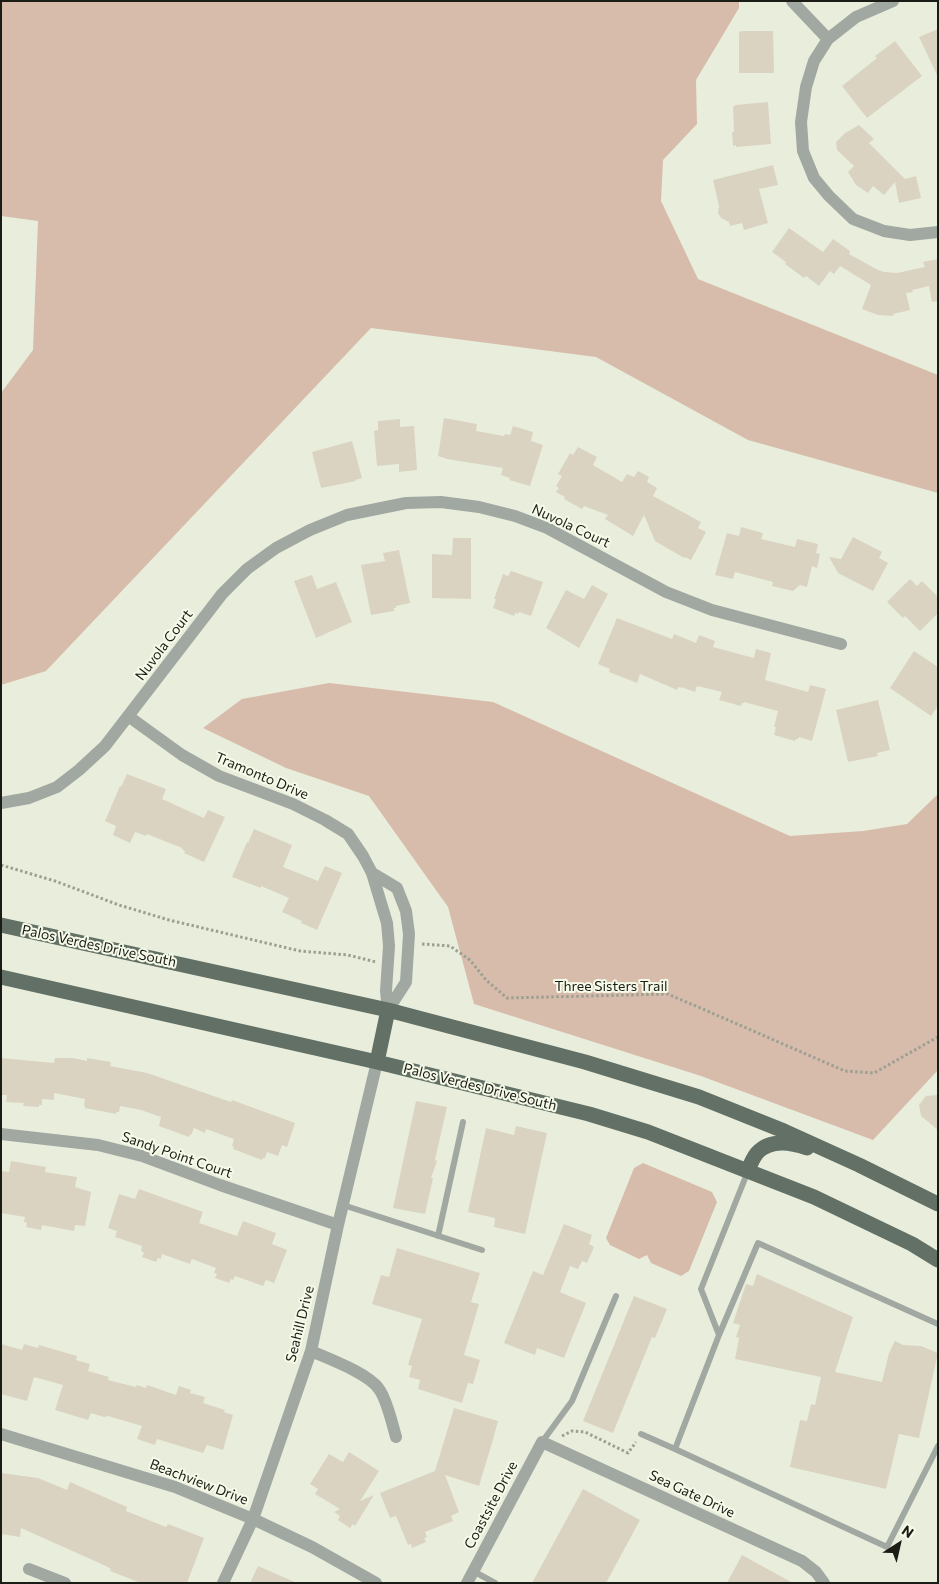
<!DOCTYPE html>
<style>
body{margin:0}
#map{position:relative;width:939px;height:1584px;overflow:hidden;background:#e9eedc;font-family:Commissioner,sans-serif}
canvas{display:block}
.frame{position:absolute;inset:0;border:2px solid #1b1c16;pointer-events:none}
.north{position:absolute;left:874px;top:1519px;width:50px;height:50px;-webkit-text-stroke:4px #f6fbe9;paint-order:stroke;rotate:35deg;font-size:14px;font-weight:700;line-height:20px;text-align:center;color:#1b1c16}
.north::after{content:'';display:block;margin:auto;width:18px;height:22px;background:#1b1c16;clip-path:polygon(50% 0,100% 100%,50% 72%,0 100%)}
</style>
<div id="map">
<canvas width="939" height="1584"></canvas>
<div class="frame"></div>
<div class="north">N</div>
</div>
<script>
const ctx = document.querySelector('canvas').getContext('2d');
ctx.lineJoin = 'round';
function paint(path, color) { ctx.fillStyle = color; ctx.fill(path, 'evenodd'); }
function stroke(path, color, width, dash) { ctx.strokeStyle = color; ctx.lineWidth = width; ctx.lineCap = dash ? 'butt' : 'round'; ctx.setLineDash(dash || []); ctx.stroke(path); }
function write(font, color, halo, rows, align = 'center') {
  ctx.font = font + ' Commissioner,sans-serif'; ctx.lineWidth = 4; ctx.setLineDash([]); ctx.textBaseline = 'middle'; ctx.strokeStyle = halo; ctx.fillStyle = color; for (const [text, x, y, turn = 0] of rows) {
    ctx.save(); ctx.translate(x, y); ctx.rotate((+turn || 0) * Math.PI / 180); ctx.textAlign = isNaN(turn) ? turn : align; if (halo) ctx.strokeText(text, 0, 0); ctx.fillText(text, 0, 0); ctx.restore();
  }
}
paint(new Path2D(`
 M 1,1 L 739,1 L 739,8 L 696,80 L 697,124 L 663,160 L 661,201 L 698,279 L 938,375 L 938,493 L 748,440 L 596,357 L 371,328 L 46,671 L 1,685 L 1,393 L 33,350 L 38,221 L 1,216 Z
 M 329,683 L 493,702 L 790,836 L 863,831 L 907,824 L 938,794 L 938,1070 L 873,1140 L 701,1076 L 474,1004 L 448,907 L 369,796 L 286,768 L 203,728 L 242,699 Z
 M 643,1163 L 712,1192 L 717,1202 L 689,1271 L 681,1276 L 651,1263 L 647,1255 L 639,1259 L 610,1245 L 606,1238 L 634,1168 Z`), '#d7bcab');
paint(new Path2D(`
 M 938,29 L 938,77 L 919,37 Z
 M 741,31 L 773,31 L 774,73 L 739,73 L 739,33 Z
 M 895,41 L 922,76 L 867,118 L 842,86 L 877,58 L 875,56 Z
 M 768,102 L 771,144 L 736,147 L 736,145 L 733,146 L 732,132 L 734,132 L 733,106 L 735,106 L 735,105 Z
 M 859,125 L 874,139 L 869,143 L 905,179 L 916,176 L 921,198 L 899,203 L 895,182 L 884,195 L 873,186 L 868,193 L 856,185 L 848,172 L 854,166 L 837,150 L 836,142 L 845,133 Z
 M 773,165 L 778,185 L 759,189 L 768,223 L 744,230 L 742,223 L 730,226 L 729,222 L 721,218 L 718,213 L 719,206 L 713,180 Z
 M 789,228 L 823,252 L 833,239 L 850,251 L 849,254 L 876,269 L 884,272 L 897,273 L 925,267 L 923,262 L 938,259 L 938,301 L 932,302 L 929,286 L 912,290 L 913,292 L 906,293 L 910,310 L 893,314 L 894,316 L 878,315 L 862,309 L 871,285 L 840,266 L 834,274 L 830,271 L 819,286 L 806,276 L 804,278 L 785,264 L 786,262 L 772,252 Z
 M 444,418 L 477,424 L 476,431 L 504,436 L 505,434 L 510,435 L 513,426 L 533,432 L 531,441 L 543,445 L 530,486 L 509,480 L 510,478 L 501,475 L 503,468 L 447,459 L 438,456 Z
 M 400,419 L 400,427 L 414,426 L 417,470 L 399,472 L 399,464 L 377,466 L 374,431 L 378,430 L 378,421 Z
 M 352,441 L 362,478 L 355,480 L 356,481 L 321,488 L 312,452 Z
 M 578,447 L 597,457 L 593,465 L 622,482 L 627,474 L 634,477 L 638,471 L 649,477 L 647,482 L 657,488 L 653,496 L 701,522 L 698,528 L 706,532 L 691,560 L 685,557 L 684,558 L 655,541 L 644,515 L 633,536 L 605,519 L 608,515 L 584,506 L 582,509 L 564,499 L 565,497 L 556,492 L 559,488 L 556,486 L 562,476 L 558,474 L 570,453 L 573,455 Z
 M 741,527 L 763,533 L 761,539 L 795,547 L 797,539 L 818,544 L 816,553 L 820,554 L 817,568 L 812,566 L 807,587 L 800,585 L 793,591 L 772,586 L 773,582 L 735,572 L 733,579 L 715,575 L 727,533 L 739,536 Z
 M 853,537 L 882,552 L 879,558 L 888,563 L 873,591 L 838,573 L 829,557 L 841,559 Z
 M 453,538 L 471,538 L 471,599 L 432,598 L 432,554 L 452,555 Z
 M 399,550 L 410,603 L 396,606 L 396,608 L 394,608 L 394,611 L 371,615 L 361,565 L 385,561 L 383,553 Z
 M 511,571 L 543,582 L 531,616 L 519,612 L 518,614 L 515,613 L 514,616 L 493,608 L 496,599 L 494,599 L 502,577 L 503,574 L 508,576 Z
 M 312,575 L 317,589 L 336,582 L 352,622 L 316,638 L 294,581 Z
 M 910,579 L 917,586 L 922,581 L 938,597 L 938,613 L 920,631 L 905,616 L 903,618 L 887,602 Z
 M 592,585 L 608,594 L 579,648 L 546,628 L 566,590 L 584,599 Z
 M 617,618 L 672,639 L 674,634 L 696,643 L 699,635 L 715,641 L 713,647 L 754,658 L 756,649 L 771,653 L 765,680 L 808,692 L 810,685 L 826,689 L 812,741 L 799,737 L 798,739 L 796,739 L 795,741 L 774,735 L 776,727 L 774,727 L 778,711 L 744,702 L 744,703 L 742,703 L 741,706 L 719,700 L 722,692 L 697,686 L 695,692 L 681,687 L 681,688 L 678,687 L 677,690 L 640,674 L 637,683 L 609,672 L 610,669 L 598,664 Z
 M 914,651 L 938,667 L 938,706 L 931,716 L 890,688 Z
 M 878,700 L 890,750 L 877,753 L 878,756 L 848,762 L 836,710 Z
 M 127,774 L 166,789 L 162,799 L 204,818 L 208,810 L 225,817 L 204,862 L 184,853 L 185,851 L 182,849 L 182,848 L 147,834 L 146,836 L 135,832 L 130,843 L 113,835 L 116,826 L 105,821 L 120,786 L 121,787 Z
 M 254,829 L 292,845 L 283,867 L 318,881 L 325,866 L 342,873 L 317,930 L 301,923 L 302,921 L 282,912 L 289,898 L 261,886 L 261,888 L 232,877 L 247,842 L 248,843 Z
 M 1,1058 L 54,1063 L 55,1058 L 73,1058 L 87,1061 L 87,1058 L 111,1062 L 110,1066 L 147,1073 L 231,1102 L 232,1100 L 295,1123 L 287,1147 L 282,1145 L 278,1156 L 267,1152 L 265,1158 L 263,1158 L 262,1160 L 233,1149 L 234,1147 L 232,1146 L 234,1139 L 206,1129 L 205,1133 L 194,1128 L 191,1135 L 190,1134 L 189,1137 L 159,1126 L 161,1117 L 141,1110 L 120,1106 L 119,1112 L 116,1112 L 116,1114 L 85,1108 L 85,1106 L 84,1105 L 85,1099 L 54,1093 L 54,1100 L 42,1099 L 42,1105 L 39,1105 L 39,1107 L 23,1106 L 24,1103 L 6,1102 L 7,1095 L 1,1095 Z
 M 938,1095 L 938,1130 L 921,1116 L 919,1105 L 926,1096 Z
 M 416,1101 L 447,1107 L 435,1160 L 437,1161 L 431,1178 L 433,1178 L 425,1214 L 393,1208 Z
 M 516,1126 L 547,1133 L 525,1234 L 494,1227 L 495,1218 L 468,1212 L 486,1128 L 514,1135 Z
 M 11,1161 L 46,1167 L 45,1172 L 77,1177 L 75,1187 L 91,1192 L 85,1226 L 75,1225 L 74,1231 L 42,1225 L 41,1230 L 26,1227 L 27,1223 L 24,1222 L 25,1217 L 1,1213 L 1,1171 L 9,1172 Z
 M 139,1189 L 203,1212 L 199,1223 L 237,1236 L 243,1221 L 276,1233 L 272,1244 L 287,1250 L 274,1283 L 266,1280 L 263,1286 L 235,1276 L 233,1280 L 231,1279 L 229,1283 L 215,1278 L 217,1274 L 214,1273 L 216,1268 L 192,1259 L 190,1264 L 162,1254 L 161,1259 L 158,1258 L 156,1262 L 142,1257 L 144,1253 L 141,1251 L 142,1246 L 115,1237 L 117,1231 L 108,1228 L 119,1194 L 135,1199 Z
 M 564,1224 L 592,1235 L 589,1244 L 594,1247 L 587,1263 L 582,1261 L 578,1269 L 570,1266 L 560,1292 L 586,1303 L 564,1358 L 537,1348 L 535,1355 L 504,1343 L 533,1271 L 543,1275 Z
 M 397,1248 L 480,1273 L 471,1302 L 479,1304 L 464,1355 L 480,1360 L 473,1384 L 468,1383 L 462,1403 L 418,1389 L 420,1380 L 409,1377 L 412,1366 L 408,1365 L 422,1319 L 372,1304 L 381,1275 L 389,1277 Z
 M 757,1274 L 853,1317 L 835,1372 L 882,1382 L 889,1353 L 895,1341 L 903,1345 L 921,1346 L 938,1353 L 919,1438 L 899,1434 L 886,1489 L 790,1467 L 800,1420 L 807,1421 L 811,1404 L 815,1405 L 821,1377 L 735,1359 L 739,1338 L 736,1337 L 740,1325 L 733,1323 L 746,1284 L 753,1286 Z
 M 634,1296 L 667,1309 L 655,1338 L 652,1337 L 613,1433 L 583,1421 Z
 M 1,1344 L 22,1350 L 24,1344 L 38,1348 L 39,1345 L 77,1356 L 76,1360 L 90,1364 L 88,1371 L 109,1377 L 108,1380 L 136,1387 L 137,1385 L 146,1388 L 147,1385 L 176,1395 L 179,1386 L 191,1390 L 190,1393 L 205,1397 L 203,1403 L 225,1410 L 224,1412 L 233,1415 L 223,1450 L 207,1445 L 203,1453 L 157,1439 L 155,1445 L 137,1439 L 142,1426 L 108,1416 L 104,1417 L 91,1413 L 88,1420 L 55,1410 L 63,1385 L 34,1377 L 27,1401 L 1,1394 Z
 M 454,1408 L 498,1421 L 492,1443 L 479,1486 L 445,1475 L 459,1512 L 451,1516 L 453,1521 L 425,1532 L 427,1537 L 424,1538 L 426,1542 L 412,1548 L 411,1544 L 408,1545 L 396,1516 L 390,1518 L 380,1493 L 435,1471 Z
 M 349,1452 L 379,1471 L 360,1501 L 374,1495 L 355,1526 L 353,1524 L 350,1528 L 338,1520 L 340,1516 L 334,1512 L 340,1509 L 315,1494 L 318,1489 L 310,1484 L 329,1454 L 343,1462 Z
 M 1,1473 L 38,1478 L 67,1490 L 70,1482 L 127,1507 L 126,1511 L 166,1527 L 168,1524 L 204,1538 L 187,1583 L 141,1583 L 110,1571 L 111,1569 L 106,1566 L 21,1528 L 20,1537 L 1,1534 Z
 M 583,1489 L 640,1520 L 606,1583 L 532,1583 Z
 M 742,1555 L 793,1583 L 727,1583 Z
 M 258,1566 L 297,1583 L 250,1583 Z`), '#dad3c2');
stroke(new Path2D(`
 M 1,865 L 55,881 L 119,905 L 169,920 L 300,951 L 348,955 L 376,962
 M 422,944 L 450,946 L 470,960 L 486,980 L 507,998 L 668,994 L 845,1071 L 874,1073 L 938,1037
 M 562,1436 L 572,1431 L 585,1432 L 628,1453 L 636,1442`), '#9ca092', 3, [2.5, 2.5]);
stroke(new Path2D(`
 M 748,1171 L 701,1289 L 719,1335 L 675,1449 L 887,1547 L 938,1446
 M 343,1205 L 482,1250
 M 438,1236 L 463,1122
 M 719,1335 L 758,1243 L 938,1324
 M 641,1434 L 675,1449
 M 542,1442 L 572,1401 L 616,1296
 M 473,1571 L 495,1583`), '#a1a8a2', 6);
stroke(new Path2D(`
 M 792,1 L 828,39
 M 893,1 L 856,17 L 828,39 L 814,61 L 806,87 L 801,122 L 803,151 L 814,178 L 829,196 L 853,219 L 884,231 L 910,235 L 938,232
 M 128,716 L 182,755 L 219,776 L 293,804 L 325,820 L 348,834 L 363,856 L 372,873 L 387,923 L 389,946 L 386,991 L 388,1010
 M 1,803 L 29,798 L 57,787 L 79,770 L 105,746 L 222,594 L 247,569 L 276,548 L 310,530 L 347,515 L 406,503 L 441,502 L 479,507 L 515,516 L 547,528 L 666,592 L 712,610 L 841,644
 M 372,873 L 397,888 L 406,911 L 409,934 L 406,982 L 388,1010
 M 1,1134 L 98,1145 L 142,1156 L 220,1185 L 338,1225
 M 311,1351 C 329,1359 368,1373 379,1389 C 387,1400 392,1423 396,1437
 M 1,1434 L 175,1487 L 253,1519 L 312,1547 L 376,1583
 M 29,1569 L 65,1583
 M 223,1583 L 253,1519 L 311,1351 L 338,1225 L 377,1062
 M 467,1583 L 542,1442 L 802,1561 L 816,1572 L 824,1583`), '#a1a8a2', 12);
stroke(new Path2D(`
 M 1,925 L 388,1010 L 585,1062 L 699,1097 L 784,1131 L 859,1165 L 938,1204
 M 1,977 L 377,1062 L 589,1114 L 648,1132 L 814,1197 L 912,1244 L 938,1260
 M 377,1062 L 388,1010
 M 748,1171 C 750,1165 753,1158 757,1153 C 770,1139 790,1142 807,1148`), '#637066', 15);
write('14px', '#1b1c16', '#f6fbe9', [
 ["Nuvola Court",571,526,25],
 ["Nuvola Court",164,645,-53],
 ["Tramonto Drive",262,776,23],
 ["Palos Verdes Drive South",99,946,12],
 ["Three Sisters Trail",611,986],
 ["Palos Verdes Drive South",480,1087,14],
 ["Sandy Point Court",177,1155,19],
 ["Seahill Drive",300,1324,-76],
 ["Beachview Drive",199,1482,21],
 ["Sea Gate Drive",692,1494,25],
 ["Coastsite Drive",491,1505,-62]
]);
</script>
